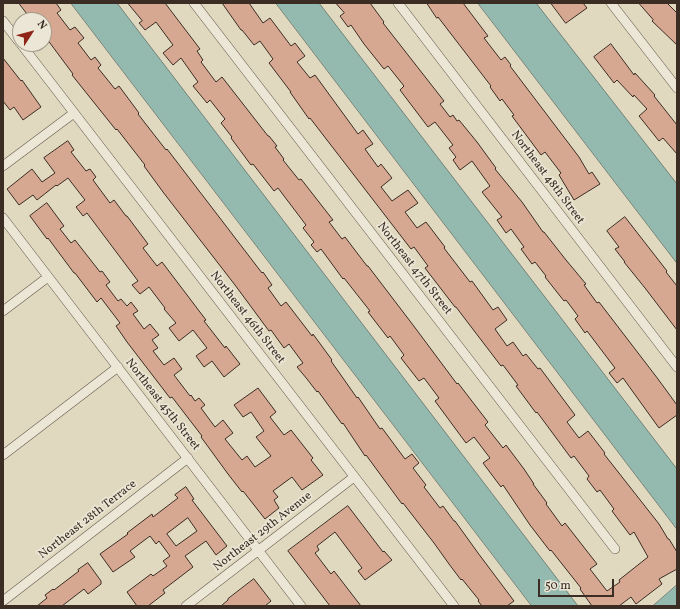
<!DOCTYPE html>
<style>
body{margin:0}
#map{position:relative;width:680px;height:609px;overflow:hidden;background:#e0d9bf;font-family:Vollkorn,serif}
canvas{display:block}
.frame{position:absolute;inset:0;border:4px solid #3b2c24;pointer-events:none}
.north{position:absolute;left:12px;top:12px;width:40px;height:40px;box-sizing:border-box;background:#ebe6d5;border:1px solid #a59c8e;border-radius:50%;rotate:54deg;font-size:11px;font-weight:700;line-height:16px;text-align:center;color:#3b2c24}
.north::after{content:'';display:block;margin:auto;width:14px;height:18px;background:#8f2418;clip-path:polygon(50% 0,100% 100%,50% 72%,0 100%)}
.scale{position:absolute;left:538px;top:579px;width:76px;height:18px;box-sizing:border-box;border:2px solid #3b2c24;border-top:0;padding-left:5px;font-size:12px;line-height:14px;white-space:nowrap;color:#3b2c24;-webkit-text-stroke:3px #ebe6d5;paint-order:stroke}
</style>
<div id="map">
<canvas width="680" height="609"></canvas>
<div class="frame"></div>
<div class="north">N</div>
<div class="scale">50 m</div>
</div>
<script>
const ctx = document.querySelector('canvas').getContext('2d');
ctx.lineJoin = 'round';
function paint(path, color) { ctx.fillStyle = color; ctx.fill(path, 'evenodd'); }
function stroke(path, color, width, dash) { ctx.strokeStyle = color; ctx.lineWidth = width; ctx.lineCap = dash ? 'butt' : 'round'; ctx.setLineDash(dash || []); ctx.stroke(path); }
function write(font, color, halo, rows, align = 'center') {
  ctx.font = font + ' Vollkorn,serif'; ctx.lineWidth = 3.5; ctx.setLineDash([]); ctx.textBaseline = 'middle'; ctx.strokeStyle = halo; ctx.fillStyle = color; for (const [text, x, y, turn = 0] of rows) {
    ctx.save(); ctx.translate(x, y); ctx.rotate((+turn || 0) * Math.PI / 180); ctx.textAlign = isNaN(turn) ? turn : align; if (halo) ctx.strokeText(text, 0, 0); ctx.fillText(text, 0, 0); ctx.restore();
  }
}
const water = new Path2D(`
 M 71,3 L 117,3 L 578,606 L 532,606 Z
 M 276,3 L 319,3 L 677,469 L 677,529 Z
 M 478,3 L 536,3 L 677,184 L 677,263 Z
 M 677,585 L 677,606 L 653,606 Z`);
paint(water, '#94baaf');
stroke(water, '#708177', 1);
const building = new Path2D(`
 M 19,3 L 56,3 L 61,10 L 57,13 L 70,30 L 75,27 L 84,38 L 78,43 L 91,60 L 95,57 L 101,65 L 98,68 L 115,89 L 119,86 L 139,113 L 138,114 L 166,150 L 167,149 L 262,273 L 263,272 L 272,285 L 268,288 L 281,306 L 286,302 L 312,336 L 313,334 L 332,360 L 331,361 L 357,398 L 358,397 L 380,429 L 382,428 L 405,459 L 412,454 L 419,463 L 413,468 L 426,485 L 424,487 L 440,508 L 443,506 L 454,521 L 455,521 L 478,553 L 514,601 L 507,606 L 482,606 L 478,601 L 479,600 L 462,579 L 461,580 L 449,564 L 434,543 L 403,503 L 402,504 L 366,455 L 365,456 L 343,423 L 342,424 L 318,391 L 317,392 L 307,379 L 297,367 L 303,363 L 289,344 L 284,348 L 271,330 L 269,331 L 235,285 L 163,192 L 144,166 L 145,165 L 117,129 L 116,130 L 72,75 L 73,74 L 44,35 L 44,20 L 32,20 Z
 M 128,3 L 165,3 L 200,49 L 197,51 L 203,60 L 201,62 L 216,82 L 222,77 L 268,136 L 269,136 L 277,146 L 275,147 L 284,159 L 283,160 L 299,180 L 301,179 L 333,220 L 329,222 L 342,239 L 345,237 L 367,266 L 368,266 L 413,325 L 457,384 L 458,383 L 488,422 L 485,425 L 503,448 L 506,445 L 524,469 L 534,484 L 533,484 L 547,503 L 546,504 L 562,526 L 565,523 L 597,564 L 590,569 L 607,591 L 620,582 L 619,580 L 648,557 L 634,532 L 630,535 L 612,511 L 614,509 L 600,490 L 597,492 L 587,479 L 589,476 L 574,456 L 571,458 L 537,412 L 536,413 L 516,386 L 518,385 L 503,365 L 501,366 L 456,307 L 455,307 L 425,268 L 428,266 L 414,247 L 411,249 L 310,118 L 309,119 L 290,92 L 291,92 L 269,63 L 273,59 L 260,41 L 254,45 L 242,30 L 241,30 L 222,3 L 249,3 L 263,23 L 270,18 L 291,46 L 295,43 L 305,56 L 297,62 L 310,78 L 315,75 L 358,134 L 363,130 L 373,144 L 365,149 L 378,167 L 381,164 L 392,178 L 381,187 L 392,201 L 408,190 L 418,203 L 405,212 L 417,228 L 426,222 L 445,247 L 444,248 L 470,282 L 472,281 L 493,310 L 498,307 L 507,320 L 495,329 L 507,346 L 513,342 L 523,356 L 526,354 L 538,369 L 540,368 L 575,415 L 567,422 L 579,438 L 588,431 L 605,453 L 604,454 L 659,524 L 668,539 L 669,539 L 677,552 L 677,569 L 659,579 L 662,584 L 636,604 L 631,597 L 619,606 L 592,606 L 580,589 L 581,588 L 551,550 L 550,551 L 530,525 L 503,485 L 501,487 L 483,463 L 490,458 L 474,437 L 466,443 L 435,401 L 439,398 L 424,378 L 419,381 L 401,358 L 404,355 L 390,336 L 388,338 L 368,312 L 370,311 L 344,278 L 343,279 L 321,249 L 317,252 L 311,245 L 314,242 L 303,228 L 306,225 L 278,188 L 274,191 L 253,164 L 251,165 L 231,138 L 232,137 L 221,123 L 225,119 L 210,100 L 207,103 L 193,86 L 198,82 L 181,58 L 173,65 L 163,53 L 173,45 L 156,22 L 145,30 L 139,23 L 142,21 Z
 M 336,3 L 370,3 L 384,22 L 383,23 L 444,101 L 440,104 L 450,117 L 453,115 L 457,121 L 459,120 L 477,142 L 496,168 L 495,169 L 522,202 L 543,232 L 544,232 L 566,260 L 586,284 L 584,285 L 597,303 L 599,302 L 658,379 L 677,405 L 677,415 L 659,428 L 623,378 L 617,383 L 609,373 L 615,368 L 587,331 L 585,333 L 575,319 L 578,316 L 566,300 L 564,301 L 545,277 L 546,276 L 535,262 L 532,264 L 521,249 L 524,247 L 511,229 L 506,233 L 497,220 L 502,217 L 482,192 L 490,186 L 472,161 L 460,170 L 453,160 L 456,157 L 449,148 L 453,145 L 435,122 L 428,127 L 400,90 L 404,86 L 388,66 L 384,69 L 364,44 L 351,25 L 348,27 L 340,16 L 344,13 Z
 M 427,3 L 463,3 L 488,36 L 484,38 L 501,60 L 505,57 L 511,65 L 510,66 L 579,157 L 589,174 L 592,172 L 600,184 L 574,200 L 559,175 L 561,173 L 545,152 L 541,155 L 512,116 L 514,115 L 502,99 L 500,101 L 490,87 L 491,86 L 438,17 L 437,18 Z
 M 551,3 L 583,3 L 587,8 L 566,23 Z
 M 639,3 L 667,3 L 677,13 L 677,45 L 652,21 L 653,20 Z
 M 611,44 L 634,75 L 635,73 L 655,95 L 654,96 L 677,125 L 677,154 L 663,138 L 659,141 L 639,116 L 647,109 L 634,95 L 633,97 L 617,80 L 614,83 L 594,57 Z
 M 3,58 L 21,81 L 22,80 L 41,107 L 23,120 L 14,107 L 10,110 L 3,101 Z
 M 68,141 L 74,150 L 71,152 L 86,171 L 90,169 L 96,177 L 93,180 L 110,203 L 114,200 L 126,216 L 127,216 L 148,244 L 143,248 L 157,266 L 162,262 L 206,320 L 204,321 L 225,348 L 226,346 L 240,364 L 224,377 L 212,361 L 204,367 L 196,356 L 207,348 L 193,330 L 179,341 L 169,328 L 176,323 L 164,309 L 165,308 L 149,287 L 140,294 L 132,285 L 138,281 L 87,213 L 83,216 L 76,207 L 85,200 L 68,178 L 57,186 L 56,185 L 37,200 L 33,195 L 19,205 L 7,189 L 32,169 L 42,182 L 55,173 L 44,158 Z
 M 47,203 L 64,226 L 60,229 L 71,243 L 75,240 L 100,272 L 102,271 L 110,282 L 106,285 L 118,301 L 121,299 L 127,306 L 131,302 L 138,311 L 133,314 L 144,329 L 150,324 L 159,335 L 152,340 L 158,348 L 153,351 L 164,365 L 174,358 L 182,369 L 174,375 L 190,396 L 191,395 L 195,401 L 199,398 L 205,405 L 201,408 L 215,427 L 223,420 L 233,433 L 225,439 L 242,460 L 247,456 L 255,467 L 271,456 L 256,437 L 264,431 L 251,412 L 243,417 L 234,405 L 258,388 L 276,412 L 270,417 L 284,435 L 291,430 L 313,458 L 311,460 L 323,475 L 302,490 L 292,477 L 273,491 L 278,497 L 274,500 L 279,508 L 265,519 L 243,491 L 242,492 L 228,474 L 201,437 L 202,436 L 172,397 L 170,398 L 127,342 L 116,326 L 120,323 L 101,298 L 97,302 L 75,273 L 74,273 L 48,238 L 47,239 L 30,216 Z
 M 625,217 L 667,271 L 666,272 L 677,286 L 677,330 L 645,288 L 624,262 L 625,262 L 615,249 L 619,247 L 607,231 Z
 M 186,487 L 194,499 L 192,500 L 227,546 L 216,555 L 206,541 L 185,556 L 193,567 L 163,590 L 165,593 L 148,606 L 137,606 L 127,592 L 151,574 L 153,576 L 167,566 L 163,561 L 170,556 L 159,541 L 156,544 L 150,536 L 130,551 L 135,557 L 113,572 L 100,554 L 128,534 L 127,533 L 152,514 L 153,517 L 178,498 L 175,495 ZM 188,518 L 197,531 L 176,546 L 167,534 Z
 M 348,506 L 383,552 L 384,551 L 392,560 L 365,580 L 358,571 L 362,568 L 335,532 L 317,546 L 319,550 L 315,553 L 331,574 L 334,571 L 361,606 L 330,606 L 288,551 Z
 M 88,563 L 101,581 L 101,584 L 88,594 L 84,589 L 62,606 L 37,606 L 47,598 L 45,595 L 53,589 L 54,590 L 79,571 L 78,570 Z
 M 254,579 L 271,601 L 265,606 L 221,606 L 228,600 L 228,599 Z`);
paint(building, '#d7a891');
stroke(building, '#3b2c24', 1);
const street = new Path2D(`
 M 194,3 L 615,549
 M 398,3 L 677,367
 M 611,3 L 677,88
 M 3,21 L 20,43
 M 21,44 L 454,606
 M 3,166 L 74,113
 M 3,218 L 301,606
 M 3,311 L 48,277
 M 3,455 L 118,367
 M 3,601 L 188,458
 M 186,606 L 354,477`);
stroke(street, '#64574b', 10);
stroke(street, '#ebe6d5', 9);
write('12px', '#3b2c24', '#ebe6d5', [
 ["Northeast 48th Street",547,178,53],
 ["Northeast 47th Street",414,269,52],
 ["Northeast 46th Street",247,318,52],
 ["Northeast 45th Street",162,405,52],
 ["Northeast 28th Terrace",88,520,-38],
 ["Northeast 29th Avenue",263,532,-38]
]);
</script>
